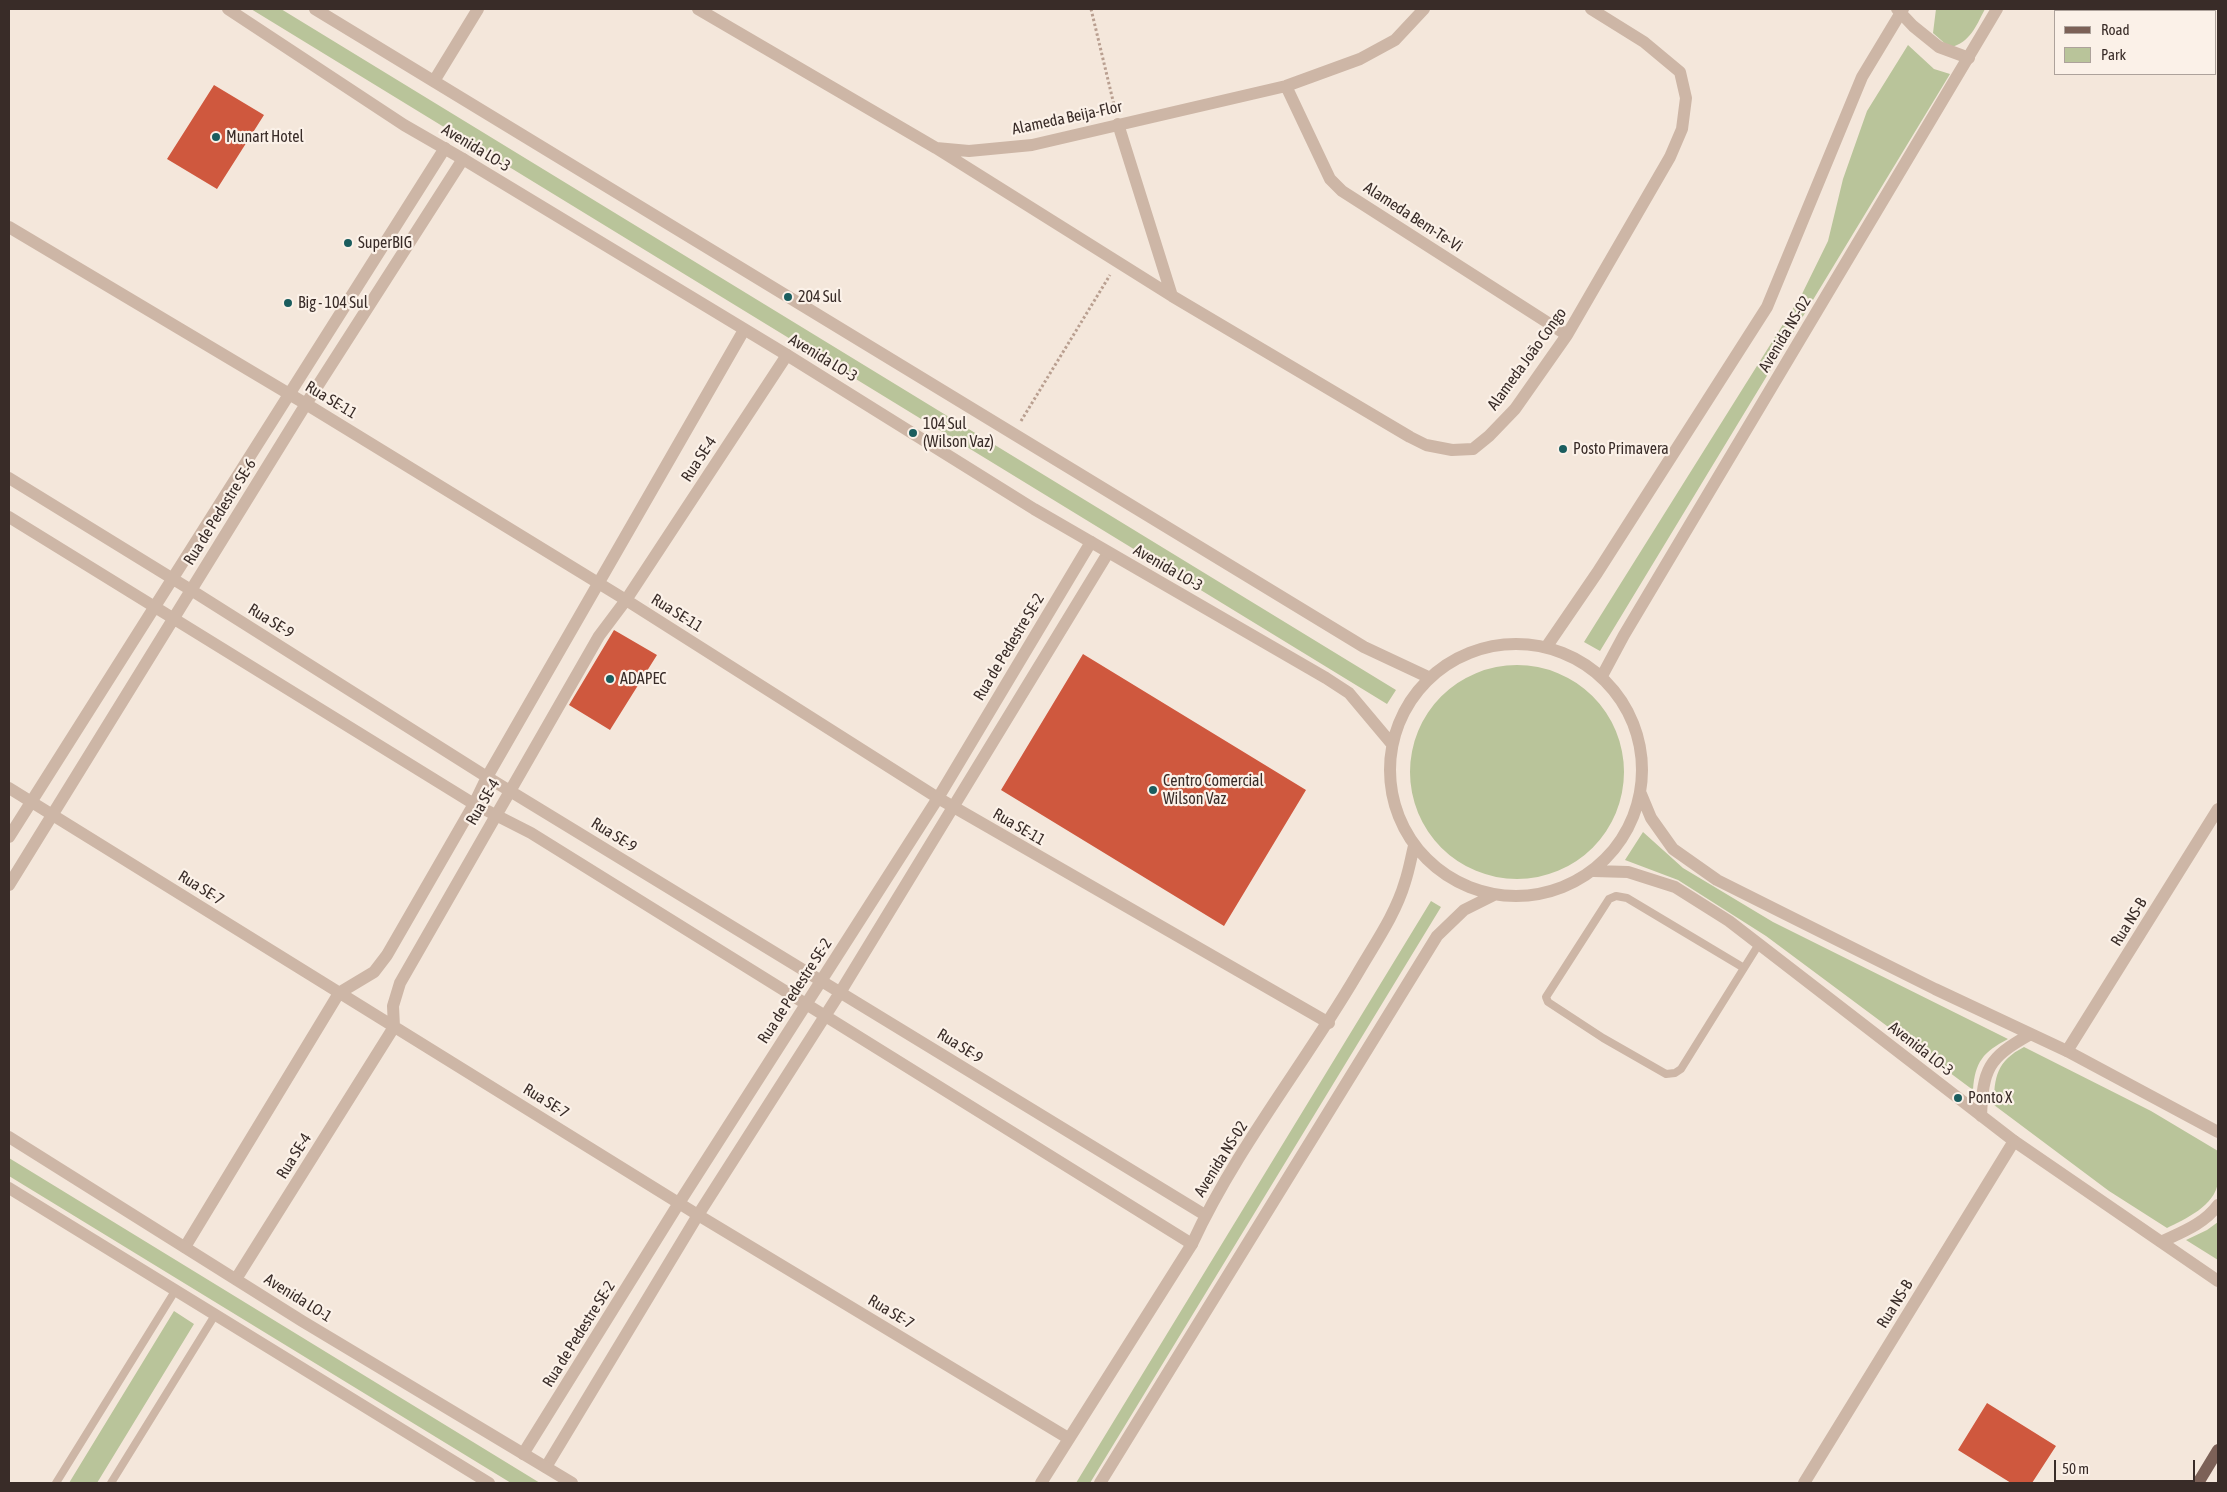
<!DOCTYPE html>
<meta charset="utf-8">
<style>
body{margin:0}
#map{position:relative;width:2227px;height:1492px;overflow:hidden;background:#f4e7db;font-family:"Asap Condensed",sans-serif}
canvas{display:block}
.frame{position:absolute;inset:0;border:10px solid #392c28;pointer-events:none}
.legend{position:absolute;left:2054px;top:10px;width:162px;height:65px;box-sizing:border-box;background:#fbf1e8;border:1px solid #ada29b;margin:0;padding:6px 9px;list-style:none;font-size:15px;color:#392c28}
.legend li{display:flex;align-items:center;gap:10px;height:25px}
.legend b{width:25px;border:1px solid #ada29b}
.scale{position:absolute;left:2054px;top:1460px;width:141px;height:22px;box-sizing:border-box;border:2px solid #392c28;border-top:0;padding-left:6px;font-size:15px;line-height:18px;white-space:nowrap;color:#392c28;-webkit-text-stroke:4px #fbf1e8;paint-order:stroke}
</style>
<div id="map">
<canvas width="2227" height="1492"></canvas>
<div class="frame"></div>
<ul class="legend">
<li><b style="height:6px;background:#7c6157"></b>Road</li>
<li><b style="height:14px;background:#b9c49a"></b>Park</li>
</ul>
<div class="scale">50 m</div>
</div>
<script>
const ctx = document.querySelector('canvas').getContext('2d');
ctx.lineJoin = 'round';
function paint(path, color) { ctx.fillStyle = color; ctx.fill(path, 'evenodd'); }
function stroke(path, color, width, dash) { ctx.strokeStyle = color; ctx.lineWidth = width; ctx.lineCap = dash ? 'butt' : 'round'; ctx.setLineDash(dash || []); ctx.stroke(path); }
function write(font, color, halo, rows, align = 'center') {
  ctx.font = font + ' "Asap Condensed",sans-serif'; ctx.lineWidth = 4.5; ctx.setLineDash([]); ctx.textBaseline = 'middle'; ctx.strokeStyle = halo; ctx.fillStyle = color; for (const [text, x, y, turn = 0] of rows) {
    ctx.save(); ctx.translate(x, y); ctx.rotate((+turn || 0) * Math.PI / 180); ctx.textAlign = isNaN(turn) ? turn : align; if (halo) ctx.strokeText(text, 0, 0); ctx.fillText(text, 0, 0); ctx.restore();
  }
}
paint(new Path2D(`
 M 251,9 L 281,9 L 1396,690 L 1387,704 Z
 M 1936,9 L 1985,9 C 1975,28 1971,41 1950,48 L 1933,33 Z
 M 1908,45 L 1934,69 L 1950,74 L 1600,651 L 1584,642 L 1802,294 L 1828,241 L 1843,179 L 1867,111 Z
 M1410 772a107 107 0 1 1 214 0a107 107 0 1 1-214 0Z
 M 1643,832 L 1683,868 L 1773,922 L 2008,1039 C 1983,1052 1975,1062 1973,1090 L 1766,936 L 1678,880 L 1625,860 Z
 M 1431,901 L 1441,907 L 1090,1483 L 1076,1483 Z
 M 2024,1047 L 2151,1111 L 2218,1151 C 2218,1161 2220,1172 2218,1182 C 2215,1206 2185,1219 2167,1228 L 2109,1191 L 1994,1105 C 1994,1077 1997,1061 2024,1047 Z
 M 9,1158 L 540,1483 L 511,1483 L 9,1176 Z
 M 2218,1222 L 2218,1260 L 2186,1240 L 2207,1230 Z
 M 174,1311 L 194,1324 L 97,1483 L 69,1483 Z`), '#b9c49a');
paint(new Path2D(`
 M 214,85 L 264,115 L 217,189 L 167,159 Z
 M 614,630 L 657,655 L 610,730 L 569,705 Z
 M 1083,654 L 1306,790 L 1224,926 L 1001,790 Z
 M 1987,1403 L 2056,1446 L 2032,1483 L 2011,1483 L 1958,1450 Z`), '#cf583e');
stroke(new Path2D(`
 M 1091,9 L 1115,109
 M 1021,421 L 1110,275`), '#b99f90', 3, [2.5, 2.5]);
stroke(new Path2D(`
 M 1744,968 L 1627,898 L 1616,896 L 1609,899 L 1546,997 L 1548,1002 L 1603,1038 L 1666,1074 L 1675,1073 L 1681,1069 L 1759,944
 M 56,1483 L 175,1291
 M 111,1483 L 215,1315`), '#cdb6a6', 8);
stroke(new Path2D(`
 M 698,9 L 936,148 L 969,151 L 1032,145 L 1286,86 L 1360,59 L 1395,40 L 1424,9
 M 1897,9 L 1913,26 L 1939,47 L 1969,58
 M 434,81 L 478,9
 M 1286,86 L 1330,179 L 1342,191 L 1567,335
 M 1118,124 L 1172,296
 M 936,148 L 1172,296 L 1410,437 L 1426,445 L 1452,450 L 1473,449 L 1489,436 L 1515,409 L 1567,335 L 1670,157 L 1682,129 L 1686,98 L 1680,72 L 1644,42 L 1591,9
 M 9,227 L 306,404 L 626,600 L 938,798 L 1329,1023
 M 9,478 L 191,590 L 487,777 L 1205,1215
 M 9,517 L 474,804 L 531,833 L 1192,1244
 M 9,788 L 698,1215 L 1068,1438
 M 9,837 L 445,148
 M 9,885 L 306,404 L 463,159
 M 2067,1051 L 2218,809
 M 185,1247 L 339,993 L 374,972 L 387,955 L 474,804 L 487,777 L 744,330
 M 236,1279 L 394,1027 L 393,1006 L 400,983 L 599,636 L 626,600 L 787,355
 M 523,1454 L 679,1203 L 938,798 L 1091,542
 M 546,1467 L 698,1215 L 841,991 L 1108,553
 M 1804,1483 L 2014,1141`), '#cdb6a6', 12);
stroke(new Path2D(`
 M 228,9 L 404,125 L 463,159 L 787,355 L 1034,509 L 1326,678 L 1349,693 L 1391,743
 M 315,9 L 1364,647 L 1428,677
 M1390 770a126 126 0 1 1 252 0a126 126 0 1 1-252 0Z
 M 1547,646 L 1597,573 L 1767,307 L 1862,77 L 1903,9
 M 1602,676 L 1624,635 L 1997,9
 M 1641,794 L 1651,818 L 1673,849 L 1717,880 L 1935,989 L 2067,1051 L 2218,1132
 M 1594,871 L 1628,872 L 1675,887 L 1729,921 L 2014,1141 L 2218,1281
 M 1981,1116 C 1983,1069 1988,1058 2029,1035
 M 9,1137 L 302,1321 L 572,1483
 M 9,1188 L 489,1483
 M 2161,1242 C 2182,1232 2204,1224 2218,1205
 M 1041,1483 L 1192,1244 C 1236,1149 1303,1066 1356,976 C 1373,946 1395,916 1405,882 C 1409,870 1411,858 1414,846
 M 1100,1483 L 1437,936 L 1464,910 L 1494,895`), '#cdb6a6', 12);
stroke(new Path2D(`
 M 2198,1483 L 2218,1450`), '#7c6157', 12);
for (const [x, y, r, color] of [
 [216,137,5,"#1a5d5e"],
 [348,243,5,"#1a5d5e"],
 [788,297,5,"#1a5d5e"],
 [288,303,5,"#1a5d5e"],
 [913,433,5,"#1a5d5e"],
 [1563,449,5,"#1a5d5e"],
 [610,679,5,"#1a5d5e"],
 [1153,790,5,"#1a5d5e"],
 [1958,1098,5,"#1a5d5e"]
]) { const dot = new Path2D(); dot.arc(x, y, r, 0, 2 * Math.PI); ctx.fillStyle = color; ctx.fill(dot); stroke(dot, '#fbf1e8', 2); }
write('16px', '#392c28', '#fbf1e8', [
 ["Alameda Beija-Flor",1067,118,-12],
 ["Avenida LO-3",476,148,31],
 ["Alameda Bem-Te-Vi",1413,217,33],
 ["Avenida NS-02",1785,334,-59],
 ["Avenida LO-3",823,358,31],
 ["Alameda João Congo",1527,359,-54],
 ["Rua SE-11",331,400,31],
 ["Rua SE-4",699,459,-57],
 ["Rua de Pedestre SE-6",220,512,-58],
 ["Avenida LO-3",1168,568,30],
 ["Rua SE-11",677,613,32],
 ["Rua SE-9",271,621,32],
 ["Rua de Pedestre SE-2",1009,647,-59],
 ["Rua SE-4",483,802,-60],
 ["Rua SE-11",1019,827,30],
 ["Rua SE-9",614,835,32],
 ["Rua SE-7",201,888,32],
 ["Rua NS-B",2129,922,-58],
 ["Rua de Pedestre SE-2",795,991,-57],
 ["Rua SE-9",960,1046,32],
 ["Avenida LO-3",1921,1049,38],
 ["Rua SE-7",546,1101,32],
 ["Rua SE-4",294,1156,-58],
 ["Avenida NS-02",1221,1159,-58],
 ["Avenida LO-1",298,1298,32],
 ["Rua NS-B",1895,1304,-58],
 ["Rua SE-7",891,1312,31],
 ["Rua de Pedestre SE-2",579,1334,-58]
]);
write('16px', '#392c28', '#fbf1e8', [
 ["Munart Hotel",226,137],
 ["SuperBIG",358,243],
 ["204 Sul",798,297],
 ["Big - 104 Sul",298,303],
 ["104 Sul",923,424],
 ["(Wilson Vaz)",923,442],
 ["Posto Primavera",1573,449],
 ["ADAPEC",620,679],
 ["Centro Comercial",1163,781],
 ["Wilson Vaz",1163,799],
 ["Ponto X",1968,1098]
], 'left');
</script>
